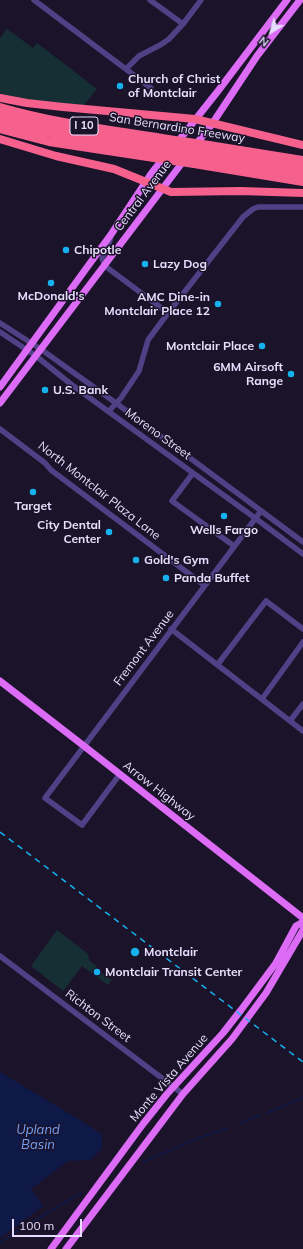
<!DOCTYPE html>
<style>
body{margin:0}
#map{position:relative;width:303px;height:1249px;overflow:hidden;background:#1b132a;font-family:Mulish,sans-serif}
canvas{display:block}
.north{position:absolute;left:251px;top:12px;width:40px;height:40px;-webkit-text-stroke:3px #1b132a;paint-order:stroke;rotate:217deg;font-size:11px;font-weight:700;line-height:16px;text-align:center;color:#e7defd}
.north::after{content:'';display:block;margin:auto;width:14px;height:18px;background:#e7defd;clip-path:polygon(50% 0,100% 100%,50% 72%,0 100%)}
.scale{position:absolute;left:12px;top:1219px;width:70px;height:18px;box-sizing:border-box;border:2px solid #e7defd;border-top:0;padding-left:5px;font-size:12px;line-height:14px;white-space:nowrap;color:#e7defd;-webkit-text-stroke:3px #1b132a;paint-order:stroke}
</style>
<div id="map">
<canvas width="303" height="1249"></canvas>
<div class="north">N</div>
<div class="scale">100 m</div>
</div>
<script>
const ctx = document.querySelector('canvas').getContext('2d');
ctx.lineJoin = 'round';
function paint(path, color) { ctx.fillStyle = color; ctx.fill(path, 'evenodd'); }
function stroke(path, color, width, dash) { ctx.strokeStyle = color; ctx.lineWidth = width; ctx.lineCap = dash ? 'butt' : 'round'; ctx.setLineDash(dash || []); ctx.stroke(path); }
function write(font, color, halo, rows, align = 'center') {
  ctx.font = font + ' Mulish,sans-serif'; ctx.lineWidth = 3; ctx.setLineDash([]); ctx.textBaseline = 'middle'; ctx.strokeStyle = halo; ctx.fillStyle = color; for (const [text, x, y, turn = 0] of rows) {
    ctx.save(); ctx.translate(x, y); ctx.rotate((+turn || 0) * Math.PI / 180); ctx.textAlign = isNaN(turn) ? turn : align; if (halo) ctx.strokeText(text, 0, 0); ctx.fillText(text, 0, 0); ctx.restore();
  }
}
paint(new Path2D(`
 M 7,29 L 33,48 L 37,43 L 97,89 L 83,106 L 55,104 L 0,95 L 0,38 Z
 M 57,930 L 88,954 L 89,960 L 97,967 L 97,969 L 112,980 L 108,985 L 82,966 L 63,991 L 31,966 Z`), '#162f34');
paint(new Path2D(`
 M 0,1072 L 88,1125 L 102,1135 L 102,1149 L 90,1160 L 68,1161 L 31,1189 L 43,1206 L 0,1238 Z`), '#0f1947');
stroke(new Path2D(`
 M 267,1113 L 303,1098
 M 240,1123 L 260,1115
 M 143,1162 L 199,1138 L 228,1128
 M 0,1243 L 16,1232 L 82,1192`), '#0f1947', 1.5);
stroke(new Path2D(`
 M 34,0 L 151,88
 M 150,0 L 183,24
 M 126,69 L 139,56 L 162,44 L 169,39 L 183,24 L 201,0
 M 111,237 L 108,247 L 102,258 L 105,266 L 168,313
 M 0,323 L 42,350 L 116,403 L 303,542
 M 0,332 L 36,356 L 72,385 L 255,518 L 303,554
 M 109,411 L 121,398 L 139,371 L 148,340 L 168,313 L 243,217 L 253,209 L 258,207 L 303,207
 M 0,429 L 45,463 L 51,470 L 204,585
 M 193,473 L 172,501 L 234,546
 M 171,629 L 303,731
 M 218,664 L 266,601 L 303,629
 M 262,699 L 303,642
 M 290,721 L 303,704
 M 120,774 L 82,825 L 45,798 L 261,511
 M 0,956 L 183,1094`), '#504186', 5.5);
stroke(new Path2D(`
 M 176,144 L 218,91 L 287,0
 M 194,147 L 212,124 L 257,56 L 300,0
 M 0,387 L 112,233 L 151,174 L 165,156
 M 0,403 C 62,322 123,240 185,159
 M 0,681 L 84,746 L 303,918
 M 51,1249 L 143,1124 L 167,1094 L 223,1033 L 241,1010 L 276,963 L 296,926 L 303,922
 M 66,1249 L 183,1094 L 232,1039 L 266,993 L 303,930`), '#dc6cf6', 7);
stroke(new Path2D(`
 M 0,98 L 27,103 L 63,107 L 195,119 L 303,145
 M 0,107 C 55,123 112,130 168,139
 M 0,115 L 54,127 L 163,145
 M 0,122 C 52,137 105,143 158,151
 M 0,129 L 49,142 L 154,158
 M 0,139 L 56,156 L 114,169 L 171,192 L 241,191 L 303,193
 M 209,145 L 303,160
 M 204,151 L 303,167
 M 199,158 L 303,174
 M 194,164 L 303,182`), '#f5618c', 8);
stroke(new Path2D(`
 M 0,832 L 303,1062`), '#16b2f0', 1.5, [6, 5]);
stroke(new Path2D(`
 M 168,139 L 209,145
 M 163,145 L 204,151
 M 158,151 L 199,158
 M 154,158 L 194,164`), '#f5618c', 8);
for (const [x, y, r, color] of [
 [120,86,4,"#16b2f0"],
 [66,250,4,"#16b2f0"],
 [145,264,4,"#16b2f0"],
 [51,283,4,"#16b2f0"],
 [218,304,4,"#16b2f0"],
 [262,346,4,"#16b2f0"],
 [291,374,4,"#16b2f0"],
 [45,390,4,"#16b2f0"],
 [33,492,4,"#16b2f0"],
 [224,516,4,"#16b2f0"],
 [109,532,4,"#16b2f0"],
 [136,560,4,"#16b2f0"],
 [166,578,4,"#16b2f0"],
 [135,952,5,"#16b2f0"],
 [97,972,4,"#16b2f0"]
]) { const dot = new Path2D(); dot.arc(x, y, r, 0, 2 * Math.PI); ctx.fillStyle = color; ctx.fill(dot); stroke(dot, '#1b132a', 1.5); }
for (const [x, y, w] of [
 [84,126,28]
]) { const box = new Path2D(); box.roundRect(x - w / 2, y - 9, w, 18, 3); ctx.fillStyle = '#1b132a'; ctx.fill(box); stroke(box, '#e7defd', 1); }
write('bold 11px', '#e7defd', null, [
 ["I 10",84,126]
]);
write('bold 12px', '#e7defd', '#1b132a', [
 ["Church of Christ",128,79],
 ["of Montclair",128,93],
 ["Chipotle",74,250],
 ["Lazy Dog",153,264],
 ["McDonald's",51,296,"center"],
 ["AMC Dine-in",210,297,"right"],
 ["Montclair Place 12",210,311,"right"],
 ["Montclair Place",254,346,"right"],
 ["6MM Airsoft",283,367,"right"],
 ["Range",283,381,"right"],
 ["U.S. Bank",53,390],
 ["Target",33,506,"center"],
 ["City Dental",101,525,"right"],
 ["Center",101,539,"right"],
 ["Wells Fargo",224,530,"center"],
 ["Gold's Gym",144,560],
 ["Panda Buffet",174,578],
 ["Montclair",144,952],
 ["Montclair Transit Center",105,972]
], 'left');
write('12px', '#e7defd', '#1b132a', [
 ["San Bernardino Freeway",177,128,9],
 ["Central Avenue",143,196,-53],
 ["Moreno Street",158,434,36],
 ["North Montclair Plaza Lane",99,491,38],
 ["Fremont Avenue",144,648,-53],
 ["Arrow Highway",159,791,38],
 ["Richton Street",98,1016,37],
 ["Monte Vista Avenue",169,1078,-49]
]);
write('italic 13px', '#73a1f6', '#1b132a', [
 ["Upland",38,1130],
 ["Basin",38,1145]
]);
</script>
